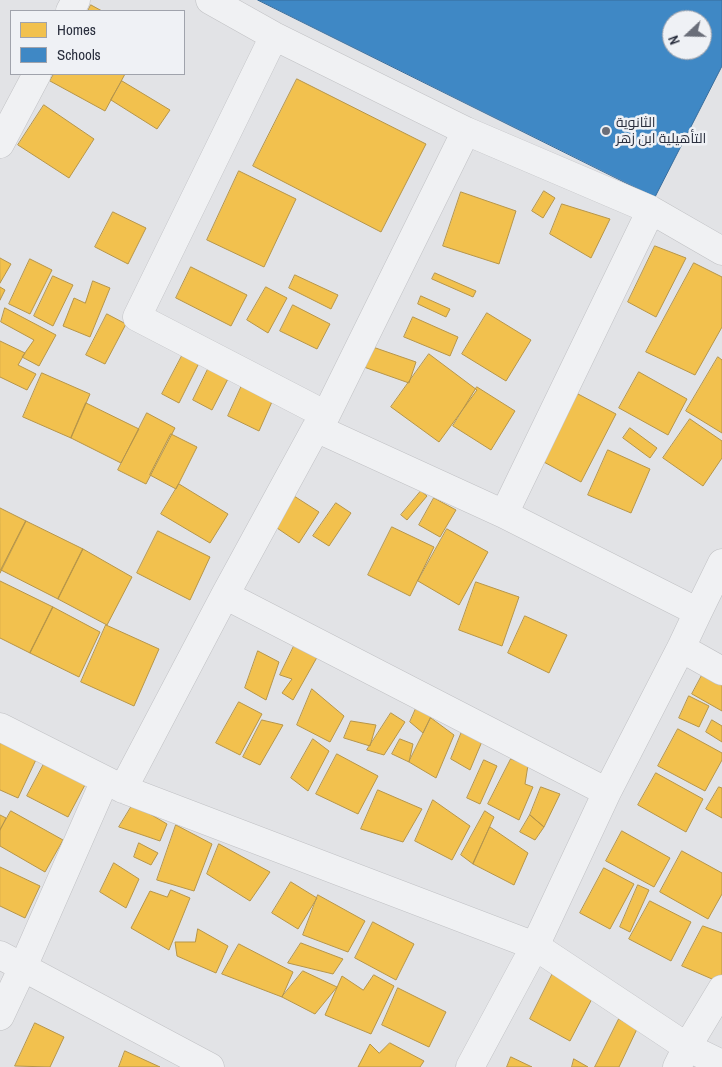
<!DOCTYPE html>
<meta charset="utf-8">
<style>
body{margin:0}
#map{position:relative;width:722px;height:1067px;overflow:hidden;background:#e2e3e6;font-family:"Archivo Narrow",sans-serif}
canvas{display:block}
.legend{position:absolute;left:10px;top:10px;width:175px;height:65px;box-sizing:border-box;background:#eff1f5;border:1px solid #a0a3ac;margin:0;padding:6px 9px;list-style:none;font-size:15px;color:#2a2f3e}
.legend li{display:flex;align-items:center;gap:10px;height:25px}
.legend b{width:25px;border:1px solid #a0a3ac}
.north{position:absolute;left:662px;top:10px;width:50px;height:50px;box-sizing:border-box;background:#eff1f5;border:1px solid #a0a3ac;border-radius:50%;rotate:249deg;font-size:14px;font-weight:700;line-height:20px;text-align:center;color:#2a2f3e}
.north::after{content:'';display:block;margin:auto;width:18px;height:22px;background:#6a6e79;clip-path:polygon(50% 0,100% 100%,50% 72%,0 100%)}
</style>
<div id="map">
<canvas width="722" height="1067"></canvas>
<ul class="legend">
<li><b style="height:14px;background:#f2c14e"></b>Homes</li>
<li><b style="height:14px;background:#3f88c5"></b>Schools</li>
</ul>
<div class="north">N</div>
</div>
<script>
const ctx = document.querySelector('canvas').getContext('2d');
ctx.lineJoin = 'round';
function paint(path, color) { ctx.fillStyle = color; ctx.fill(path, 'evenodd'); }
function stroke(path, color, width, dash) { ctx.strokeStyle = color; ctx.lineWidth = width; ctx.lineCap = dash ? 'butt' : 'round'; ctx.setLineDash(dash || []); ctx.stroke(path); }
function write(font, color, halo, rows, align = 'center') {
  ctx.font = font + ' "Archivo Narrow",Cairo,sans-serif'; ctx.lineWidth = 5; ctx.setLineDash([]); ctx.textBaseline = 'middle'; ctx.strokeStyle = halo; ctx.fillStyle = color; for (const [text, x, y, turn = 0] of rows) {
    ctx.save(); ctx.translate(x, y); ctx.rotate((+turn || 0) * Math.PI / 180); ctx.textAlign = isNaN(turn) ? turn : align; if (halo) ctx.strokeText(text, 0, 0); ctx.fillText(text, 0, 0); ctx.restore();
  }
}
const homes = new Path2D(`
 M 91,5 L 102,11 L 88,11 Z
 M 615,56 L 679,90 L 644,158 L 581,126 Z
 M 54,74 L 125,74 L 105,111 L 50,81 Z
 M 297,79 L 426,144 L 381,232 L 253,166 Z
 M 122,81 L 170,110 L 157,129 L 111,100 Z
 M 44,105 L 94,139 L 69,178 L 18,145 Z
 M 239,171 L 296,199 L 264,267 L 207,240 Z
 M 544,191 L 555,198 L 543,218 L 532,211 Z
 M 461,192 L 516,211 L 499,264 L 443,246 Z
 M 562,204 L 610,219 L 591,258 L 550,234 Z
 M 113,212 L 146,228 L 128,264 L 95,247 Z
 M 655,246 L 686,258 L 656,317 L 628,302 Z
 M 0,258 L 11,264 L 0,283 Z
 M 30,259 L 52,270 L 30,314 L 9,304 Z
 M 694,263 L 722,277 L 722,327 L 695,375 L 646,352 Z
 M 191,267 L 247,295 L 231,326 L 176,298 Z
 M 435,273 L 476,291 L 473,297 L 432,279 Z
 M 295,275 L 338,295 L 331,309 L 289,288 Z
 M 53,276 L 73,285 L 53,326 L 34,316 Z
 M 93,281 L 110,288 L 90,337 L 63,326 L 74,298 L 85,303 Z
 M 0,287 L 5,290 L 0,300 Z
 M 266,287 L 287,298 L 268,333 L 247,320 Z
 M 421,296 L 450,309 L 446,317 L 418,304 Z
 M 293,305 L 330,324 L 317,349 L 280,331 Z
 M 5,308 L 56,335 L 39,366 L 22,357 L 34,340 L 1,322 Z
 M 487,313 L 531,340 L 506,381 L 462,354 Z
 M 107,314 L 126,324 L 105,364 L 86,355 Z
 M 413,317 L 458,337 L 450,356 L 404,337 Z
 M 0,341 L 25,353 L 18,365 L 36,374 L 27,390 L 0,377 Z
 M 367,345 L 416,362 L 409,383 L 361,366 Z
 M 183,354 L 199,363 L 179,403 L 162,394 Z
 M 429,354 L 477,390 L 439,442 L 391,407 Z
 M 718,357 L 722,360 L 722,433 L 686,411 Z
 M 211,363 L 231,373 L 212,410 L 193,400 Z
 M 639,372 L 687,399 L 668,435 L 619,408 Z
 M 42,373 L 90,394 L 71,438 L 23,417 Z
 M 244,381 L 275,395 L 259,431 L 228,416 Z
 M 477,387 L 515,411 L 491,450 L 453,426 Z
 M 578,394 L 616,414 L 581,482 L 542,461 Z
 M 86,403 L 139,429 L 121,463 L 71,438 Z
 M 147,413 L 175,428 L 146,484 L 118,470 Z
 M 690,419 L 722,441 L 722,458 L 703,486 L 663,458 Z
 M 630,428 L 657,448 L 650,458 L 623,438 Z
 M 171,434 L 197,447 L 176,489 L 150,475 Z
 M 608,450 L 650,469 L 631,513 L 588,495 Z
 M 179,484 L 228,514 L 210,543 L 161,514 Z
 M 421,491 L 427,496 L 407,520 L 401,515 Z
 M 294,496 L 319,512 L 299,543 L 274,526 Z
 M 434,498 L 456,510 L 440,537 L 419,525 Z
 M 336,503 L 351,513 L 329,546 L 313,536 Z
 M 0,508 L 26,521 L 0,573 Z
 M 26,521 L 83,549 L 58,599 L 1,570 Z
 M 392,527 L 434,547 L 410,596 L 368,575 Z
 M 447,529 L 488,552 L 459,605 L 418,581 Z
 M 158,531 L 210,557 L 190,600 L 137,573 Z
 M 83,549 L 132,577 L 107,625 L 58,599 Z
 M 0,581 L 53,607 L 30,653 L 0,638 Z
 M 476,582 L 519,597 L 502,646 L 459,630 Z
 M 53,607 L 100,632 L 79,677 L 30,653 Z
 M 525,616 L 567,635 L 549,673 L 508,653 Z
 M 106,625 L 159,649 L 134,706 L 81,682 Z
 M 296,642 L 320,652 L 293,700 L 282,693 L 292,679 L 280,675 Z
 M 258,651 L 279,662 L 266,700 L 245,688 Z
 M 707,666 L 722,675 L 722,711 L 692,694 Z
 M 312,689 L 344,716 L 330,742 L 297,725 Z
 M 689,696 L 709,706 L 699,727 L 679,718 Z
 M 239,702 L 262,714 L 240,755 L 216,743 Z
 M 418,704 L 433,712 L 423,733 L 410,722 Z
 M 391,713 L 405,722 L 384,755 L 367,750 Z
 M 431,718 L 454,735 L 436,778 L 409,762 Z
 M 262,720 L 283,725 L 260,765 L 243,757 Z
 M 712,720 L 722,726 L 722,742 L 706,732 Z
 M 351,721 L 376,725 L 370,746 L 344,738 Z
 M 463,729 L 483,739 L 470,770 L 451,759 Z
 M 678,729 L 722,753 L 722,760 L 705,791 L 658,766 Z
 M 0,730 L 41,749 L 18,798 L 0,790 Z
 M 313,739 L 329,751 L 308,791 L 291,778 Z
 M 400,739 L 413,744 L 409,762 L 392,754 Z
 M 337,754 L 378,776 L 358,814 L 316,794 Z
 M 511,759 L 528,765 L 525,784 L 533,787 L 519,820 L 488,804 Z
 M 484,760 L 497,766 L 480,804 L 467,798 Z
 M 45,762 L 86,783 L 68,817 L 27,796 Z
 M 656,773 L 703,799 L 686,832 L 638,805 Z
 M 541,787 L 560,794 L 544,827 L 530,815 Z
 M 719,787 L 722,788 L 722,818 L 706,809 Z
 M 378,790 L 422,809 L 403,842 L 361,829 Z
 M 433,800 L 470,826 L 452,860 L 415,841 Z
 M 133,804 L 167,824 L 160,841 L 119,827 Z
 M 11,811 L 63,840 L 45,872 L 0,846 L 0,830 Z
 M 485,811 L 494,817 L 473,864 L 461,855 Z
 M 0,815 L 6,818 L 0,830 Z
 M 530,815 L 544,827 L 535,840 L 520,832 Z
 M 176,825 L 212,844 L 194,891 L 157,880 Z
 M 490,827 L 528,853 L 514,885 L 473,864 Z
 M 622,831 L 670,858 L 654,887 L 606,861 Z
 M 139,843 L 158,853 L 151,865 L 134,857 Z
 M 219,844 L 270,872 L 250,901 L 207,874 Z
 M 682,851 L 722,873 L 722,894 L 708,919 L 660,892 Z
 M 114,863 L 139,879 L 126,908 L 100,892 Z
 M 0,867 L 40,886 L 25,918 L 0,906 Z
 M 604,868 L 634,884 L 610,929 L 580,913 Z
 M 291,882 L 317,898 L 298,929 L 272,913 Z
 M 638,885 L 649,890 L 630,932 L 620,927 Z
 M 171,890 L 190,898 L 169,950 L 131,928 L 150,891 L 167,897 Z
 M 318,895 L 365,921 L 348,952 L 303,935 Z
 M 650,901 L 691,922 L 671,961 L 629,939 Z
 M 373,922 L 414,944 L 396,980 L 355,958 Z
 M 703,926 L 722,933 L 722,976 L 719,982 L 682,966 Z
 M 198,929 L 228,946 L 216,973 L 177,956 L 175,942 L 195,942 Z
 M 301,943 L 343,959 L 333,974 L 288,963 Z
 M 239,944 L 293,972 L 282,997 L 222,974 Z
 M 303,971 L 337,987 L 315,1014 L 282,997 Z
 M 554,971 L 595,993 L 570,1041 L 530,1019 Z
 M 374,975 L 394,986 L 371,1034 L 325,1015 L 342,976 L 363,990 Z
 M 398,988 L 446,1012 L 429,1047 L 382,1025 Z
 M 619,1019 L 637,1029 L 619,1067 L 595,1067 Z
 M 35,1023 L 64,1037 L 50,1067 L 15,1066 Z
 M 390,1043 L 424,1061 L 420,1067 L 358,1067 L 370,1044 L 379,1053 Z
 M 125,1051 L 160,1067 L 119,1067 Z
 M 511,1057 L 532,1067 L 507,1067 Z
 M 574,1059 L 588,1067 L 572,1067 Z`);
paint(homes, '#f2c14e');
stroke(homes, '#b69549', 1);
const schools = new Path2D(`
 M 258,0 L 722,0 L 722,66 L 655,197 ZM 672,20 L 702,20 L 702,50 L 672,50 Z`);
paint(schools, '#3f88c5');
stroke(schools, '#396d9c', 1);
const minor = new Path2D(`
 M 210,0 L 274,36 L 466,131 L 651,210 L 722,251
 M 70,11 L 76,0
 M 274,36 L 137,317 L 326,415
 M 0,144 L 37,74
 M 316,428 L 504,514 L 698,612
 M 504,514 L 651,210
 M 225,595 L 607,792
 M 681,648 L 722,671
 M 0,727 L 123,789 L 535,946 L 687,1047 L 722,1064
 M 123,789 L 225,595 L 316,428 L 326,415 L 466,131
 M 0,955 L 210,1067
 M 0,1016 L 23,967 L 105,780
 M 470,1067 L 535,946 L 607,792 L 681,648 L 698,612 L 722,563
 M 677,1067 L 687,1047 L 722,989`);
stroke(minor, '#c0c1c4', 29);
stroke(minor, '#f0f1f3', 28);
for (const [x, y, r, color] of [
 [606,131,5,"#6a6e79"]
]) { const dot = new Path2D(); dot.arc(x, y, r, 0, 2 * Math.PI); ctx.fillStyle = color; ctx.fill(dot); stroke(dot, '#eff1f5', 2); }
write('14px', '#2a2f3e', '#eff1f5', [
 ["الثانوية",616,123],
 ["التأهيلية ابن زهر",616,139]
], 'left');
</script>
